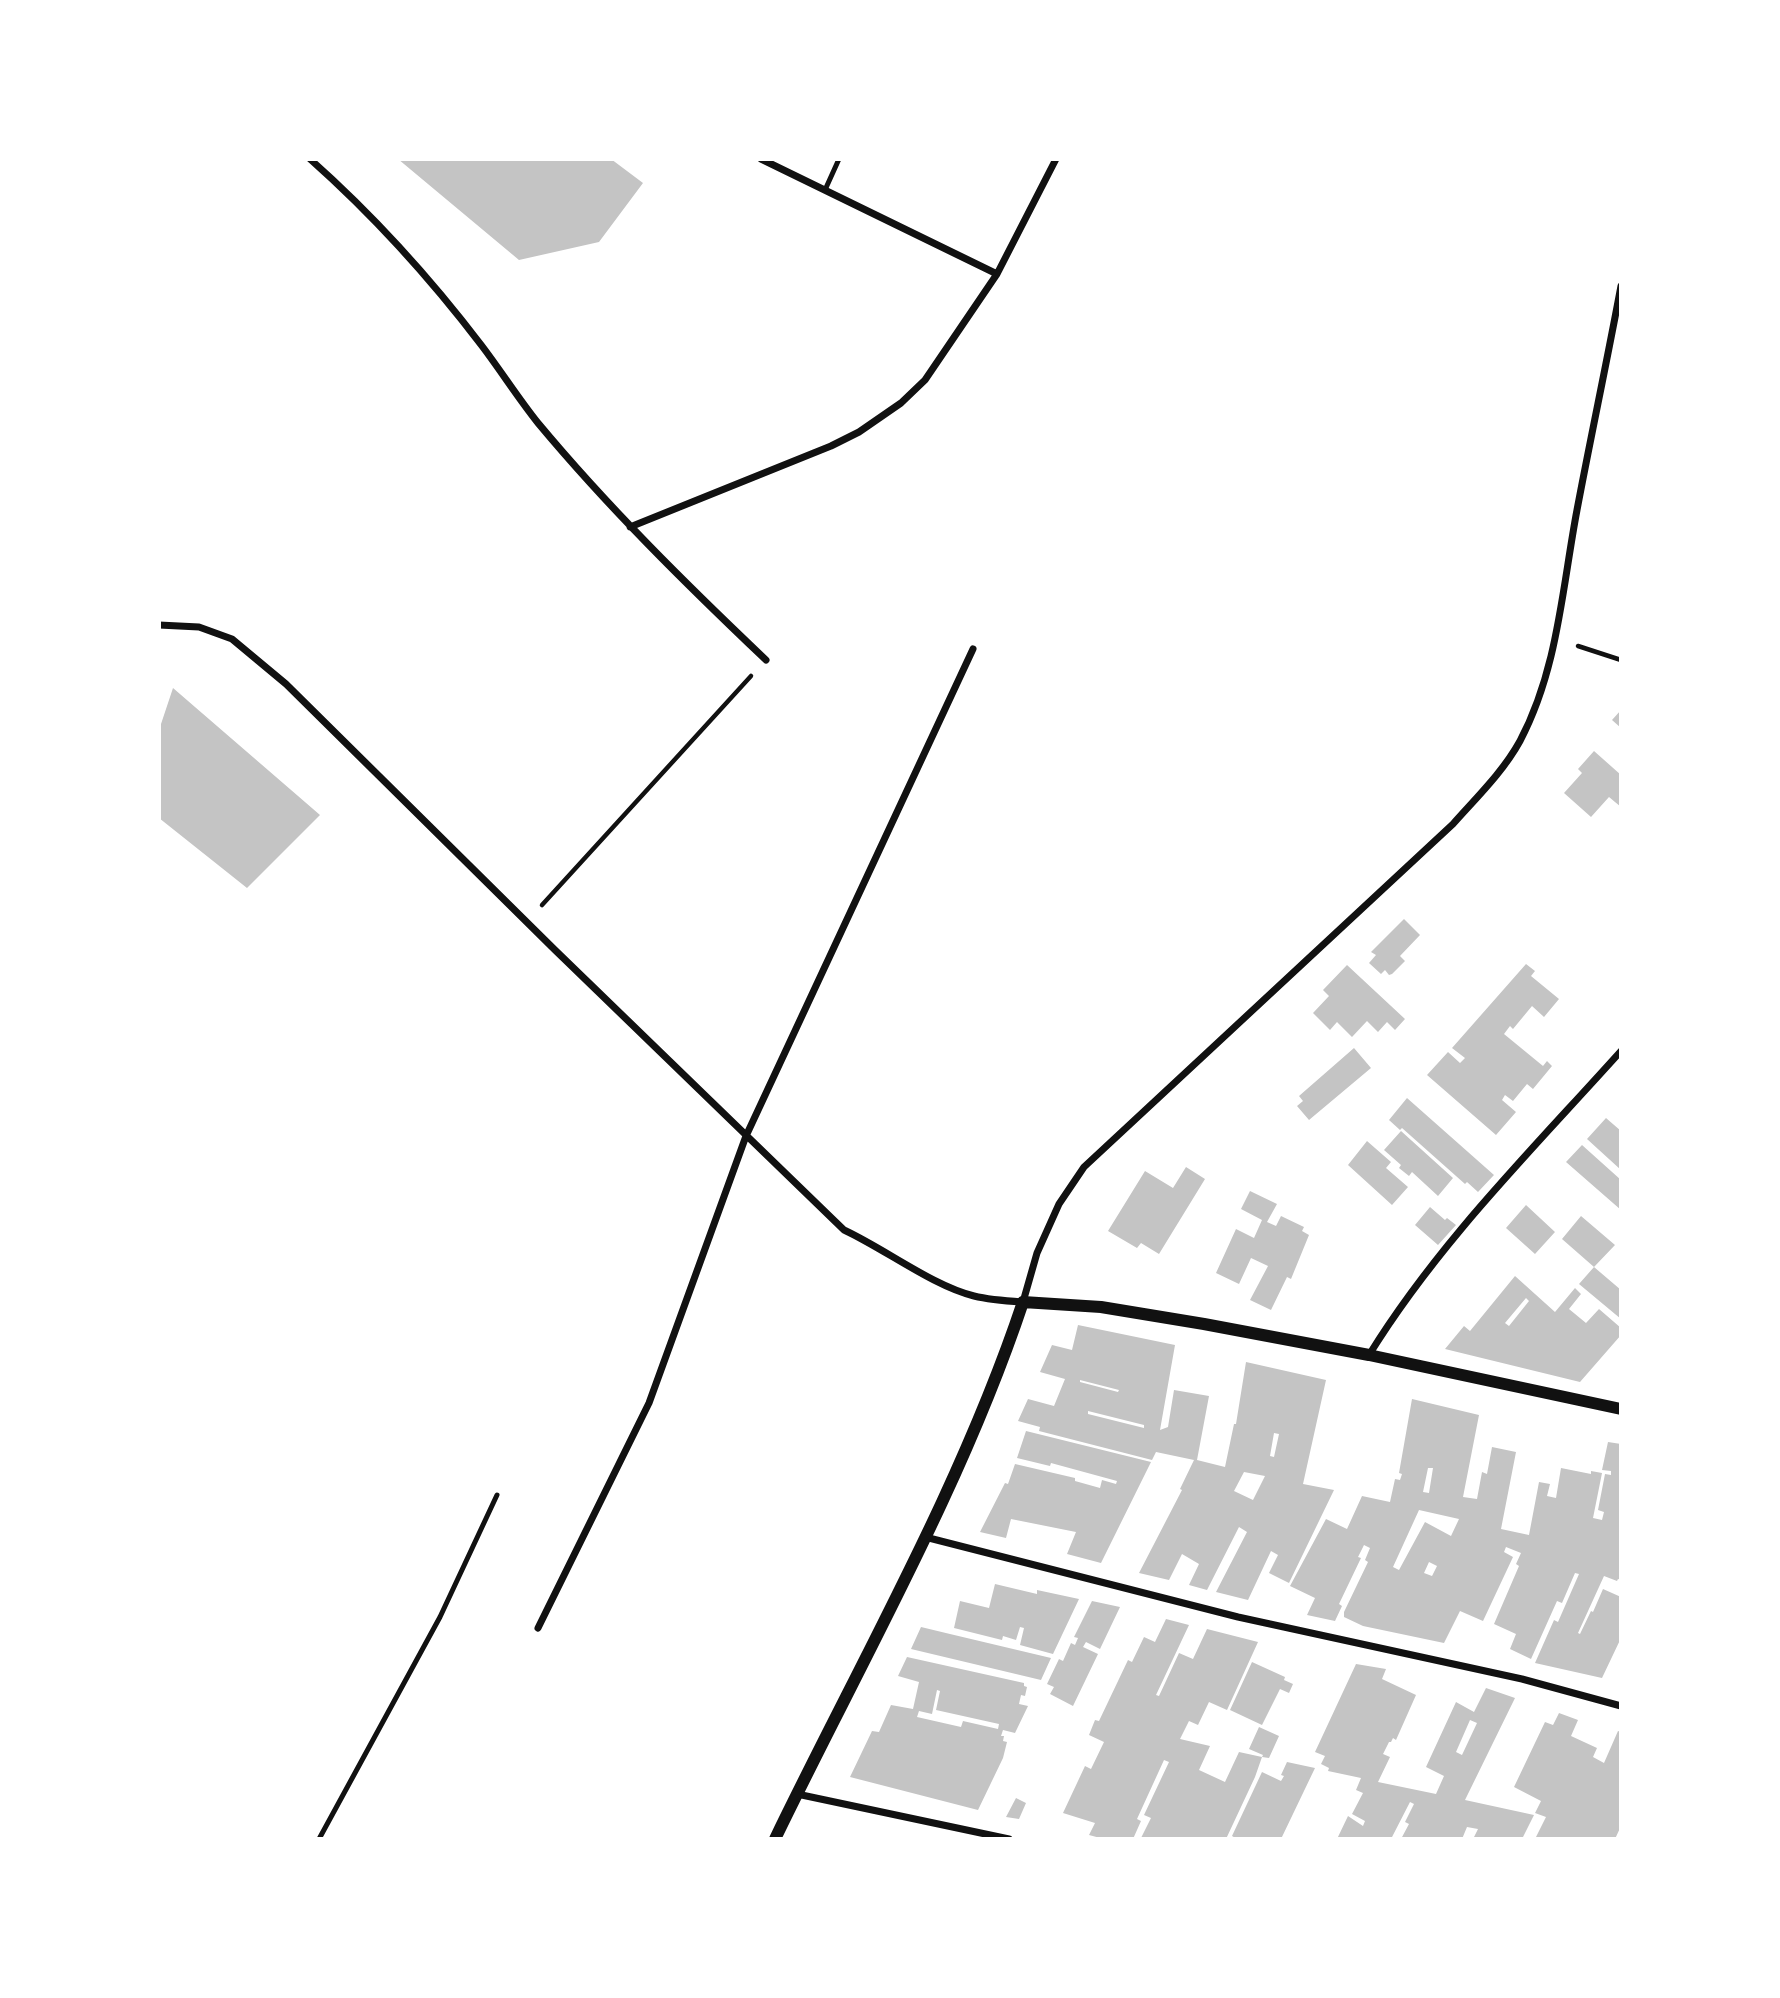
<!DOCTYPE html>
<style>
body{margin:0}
#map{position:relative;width:1780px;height:1998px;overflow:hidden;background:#fff;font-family:"Asap Condensed",sans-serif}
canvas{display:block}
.frame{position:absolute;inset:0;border:161px solid #fff;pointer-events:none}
</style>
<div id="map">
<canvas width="1780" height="1998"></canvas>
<div class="frame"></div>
</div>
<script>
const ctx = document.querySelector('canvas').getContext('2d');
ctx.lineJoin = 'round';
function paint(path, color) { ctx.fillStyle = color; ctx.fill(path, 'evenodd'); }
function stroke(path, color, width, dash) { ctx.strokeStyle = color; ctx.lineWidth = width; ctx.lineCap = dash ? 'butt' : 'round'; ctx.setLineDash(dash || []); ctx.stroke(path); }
paint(new Path2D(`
 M 398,159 L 611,159 L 643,183 L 599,242 L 519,260 Z
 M 173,688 L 320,815 L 247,888 L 159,818 L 159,730 Z
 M 1621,710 L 1621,728 L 1612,720 Z
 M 1594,751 L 1621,775 L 1621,807 L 1609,797 L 1591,817 L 1564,793 L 1582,773 L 1578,769 Z
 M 1404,919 L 1420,935 L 1400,956 L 1405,961 L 1392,974 L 1389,975 L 1385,970 L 1381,974 L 1369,963 L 1376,955 L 1371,952 Z
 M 1526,964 L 1535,971 L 1531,976 L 1559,999 L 1544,1017 L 1532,1006 L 1513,1029 L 1510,1026 L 1504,1034 L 1543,1066 L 1547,1061 L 1552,1066 L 1533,1089 L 1527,1084 L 1513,1101 L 1505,1095 L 1502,1100 L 1516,1112 L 1496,1135 L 1427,1075 L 1448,1052 L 1460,1063 L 1465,1058 L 1452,1048 Z
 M 1347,965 L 1405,1019 L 1395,1030 L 1387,1022 L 1378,1032 L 1367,1021 L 1352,1037 L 1337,1022 L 1330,1030 L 1313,1013 L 1329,996 L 1323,990 Z
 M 1354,1048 L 1371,1068 L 1309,1120 L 1297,1106 L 1303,1101 L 1299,1096 Z
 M 1407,1098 L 1494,1175 L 1478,1192 L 1467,1182 L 1465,1184 L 1402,1128 L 1400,1130 L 1389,1120 Z
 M 1606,1118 L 1621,1131 L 1621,1170 L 1587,1139 Z
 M 1401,1131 L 1453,1178 L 1438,1196 L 1412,1172 L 1409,1176 L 1399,1168 L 1401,1165 L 1384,1150 Z
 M 1367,1141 L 1391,1162 L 1386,1168 L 1408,1187 L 1392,1205 L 1348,1165 Z
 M 1582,1145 L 1621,1180 L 1621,1210 L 1566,1162 Z
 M 1186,1167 L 1205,1179 L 1159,1254 L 1141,1243 L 1137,1248 L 1108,1231 L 1145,1171 L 1173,1188 Z
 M 1250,1191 L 1277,1204 L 1267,1222 L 1276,1226 L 1281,1216 L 1304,1227 L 1302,1231 L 1309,1235 L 1291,1279 L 1287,1277 L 1271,1310 L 1250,1300 L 1268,1266 L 1251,1258 L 1239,1284 L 1216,1273 L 1236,1229 L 1254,1238 L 1262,1220 L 1241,1209 Z
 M 1526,1205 L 1555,1232 L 1535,1254 L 1506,1228 Z
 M 1430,1207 L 1445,1220 L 1447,1218 L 1456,1225 L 1438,1245 L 1415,1225 Z
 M 1581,1216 L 1615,1245 L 1594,1267 L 1562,1239 Z
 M 1594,1267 L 1621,1290 L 1621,1319 L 1579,1284 Z
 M 1515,1276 L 1555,1312 L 1575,1288 L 1581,1294 L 1569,1309 L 1586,1323 L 1599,1309 L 1621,1328 L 1621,1335 L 1580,1382 L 1445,1349 L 1464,1326 L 1470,1331 ZM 1526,1298 L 1529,1301 L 1509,1326 L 1505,1323 Z
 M 1078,1325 L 1175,1345 L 1160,1430 L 1168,1427 L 1174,1390 L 1209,1396 L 1197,1460 L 1225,1467 L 1234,1424 L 1236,1424 L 1246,1362 L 1326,1380 L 1303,1484 L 1334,1490 L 1289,1583 L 1269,1573 L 1278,1555 L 1271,1551 L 1248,1600 L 1216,1592 L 1247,1532 L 1239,1527 L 1207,1590 L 1189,1585 L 1199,1564 L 1182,1554 L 1169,1580 L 1139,1573 L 1182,1490 L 1180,1489 L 1194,1460 L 1156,1452 L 1152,1460 L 1039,1431 L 1040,1427 L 1018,1421 L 1028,1399 L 1054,1406 L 1065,1379 L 1040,1372 L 1052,1345 L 1072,1350 ZM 1080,1380 L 1119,1390 L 1118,1392 L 1080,1382 ZM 1088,1411 L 1144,1425 L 1144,1428 L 1088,1414 ZM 1274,1433 L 1279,1434 L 1274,1457 L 1270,1456 ZM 1244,1472 L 1265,1476 L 1253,1500 L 1234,1491 Z
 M 1412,1399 L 1479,1415 L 1463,1497 L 1477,1499 L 1482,1472 L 1487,1474 L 1492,1447 L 1516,1452 L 1501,1529 L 1529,1535 L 1539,1482 L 1550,1484 L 1547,1496 L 1556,1498 L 1561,1468 L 1591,1474 L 1591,1471 L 1602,1473 L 1593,1518 L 1602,1520 L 1604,1512 L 1598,1510 L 1605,1474 L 1611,1475 L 1611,1471 L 1602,1470 L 1608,1442 L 1621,1444 L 1621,1580 L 1618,1579 L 1617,1581 L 1604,1576 L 1578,1633 L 1580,1634 L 1591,1611 L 1593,1612 L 1603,1589 L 1621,1597 L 1621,1638 L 1602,1678 L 1535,1663 L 1554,1620 L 1558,1622 L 1579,1574 L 1575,1573 L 1562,1603 L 1557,1601 L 1531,1659 L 1510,1649 L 1516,1634 L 1494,1624 L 1519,1566 L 1516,1564 L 1521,1553 L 1506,1547 L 1504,1552 L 1513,1557 L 1483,1621 L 1460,1611 L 1444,1643 L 1363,1626 L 1344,1617 L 1344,1612 L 1368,1562 L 1365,1560 L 1370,1548 L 1364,1545 L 1358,1557 L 1361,1558 L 1339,1604 L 1342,1606 L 1335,1621 L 1307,1615 L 1315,1598 L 1290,1586 L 1326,1519 L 1347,1529 L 1362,1496 L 1390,1502 L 1395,1479 L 1400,1480 L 1402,1474 L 1399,1473 ZM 1428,1468 L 1433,1468 L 1429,1493 L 1423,1492 ZM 1419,1510 L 1459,1519 L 1451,1536 L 1425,1522 L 1399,1570 L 1393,1567 ZM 1429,1562 L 1437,1566 L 1432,1576 L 1424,1573 Z
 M 1026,1431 L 1151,1462 L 1101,1563 L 1067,1554 L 1076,1532 L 1011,1519 L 1006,1538 L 980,1532 L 1005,1483 L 1008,1484 L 1015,1464 L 1075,1478 L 1075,1481 L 1100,1488 L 1102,1480 L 1116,1484 L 1117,1481 L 1051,1463 L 1050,1466 L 1017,1458 Z
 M 995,1584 L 1037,1594 L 1037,1590 L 1079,1599 L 1053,1654 L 1020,1645 L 1024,1628 L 1020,1627 L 1016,1640 L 1003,1636 L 1002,1640 L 954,1628 L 960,1601 L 989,1608 Z
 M 1092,1601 L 1120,1607 L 1100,1649 L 1086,1642 L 1083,1647 L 1098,1654 L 1073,1706 L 1050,1694 L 1054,1687 L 1047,1684 L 1059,1659 L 1063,1661 L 1071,1643 L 1075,1645 L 1078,1638 L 1074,1637 Z
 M 1166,1619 L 1189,1625 L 1156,1695 L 1159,1696 L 1179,1653 L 1193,1659 L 1207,1629 L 1258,1642 L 1227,1710 L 1209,1702 L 1198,1725 L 1189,1721 L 1180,1739 L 1210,1746 L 1199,1770 L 1225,1782 L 1239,1752 L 1262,1757 L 1255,1777 L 1226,1839 L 1141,1838 L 1151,1818 L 1144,1815 L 1169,1762 L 1164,1760 L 1137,1819 L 1141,1821 L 1133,1839 L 1104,1839 L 1089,1835 L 1095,1823 L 1063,1813 L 1085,1766 L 1091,1769 L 1104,1742 L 1089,1735 L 1095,1720 L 1099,1721 L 1128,1660 L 1132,1662 L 1144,1637 L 1155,1642 Z
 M 921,1627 L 950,1634 L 1051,1658 L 1041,1680 L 911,1649 Z
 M 907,1657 L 1024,1683 L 1024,1686 L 1027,1687 L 1025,1696 L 1021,1695 L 1019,1704 L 1028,1706 L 1015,1733 L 1003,1730 L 1001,1736 L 1004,1736 L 1003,1741 L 1007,1742 L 1003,1758 L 978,1810 L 850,1777 L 872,1731 L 879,1732 L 891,1705 L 913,1709 L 919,1682 L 898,1676 ZM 937,1690 L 940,1691 L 936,1710 L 999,1724 L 998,1729 L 963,1721 L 961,1727 L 917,1717 L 919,1711 L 932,1714 Z
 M 1252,1662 L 1285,1677 L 1284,1680 L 1293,1684 L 1289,1693 L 1280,1689 L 1262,1725 L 1230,1710 Z
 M 1356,1664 L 1386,1669 L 1382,1679 L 1416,1695 L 1396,1740 L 1393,1738 L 1391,1742 L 1389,1742 L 1383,1754 L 1390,1757 L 1378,1782 L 1436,1794 L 1444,1776 L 1426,1767 L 1456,1702 L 1474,1712 L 1486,1688 L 1515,1698 L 1465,1800 L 1534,1815 L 1522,1839 L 1473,1839 L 1478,1829 L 1467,1827 L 1462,1839 L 1401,1839 L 1409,1824 L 1405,1822 L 1414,1804 L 1410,1802 L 1391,1839 L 1337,1839 L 1348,1816 L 1363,1826 L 1365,1821 L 1352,1814 L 1363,1793 L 1356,1790 L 1361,1778 L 1328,1771 L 1329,1768 L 1321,1764 L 1325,1756 L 1315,1752 ZM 1470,1720 L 1477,1723 L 1462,1755 L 1456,1752 Z
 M 1559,1713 L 1578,1720 L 1571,1736 L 1597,1748 L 1593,1757 L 1604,1763 L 1618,1731 L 1621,1732 L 1621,1826 L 1615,1839 L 1535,1839 L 1546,1817 L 1535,1813 L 1541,1801 L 1514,1787 L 1545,1722 L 1553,1725 Z
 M 1259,1727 L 1279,1736 L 1269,1758 L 1262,1757 L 1263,1755 L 1249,1749 Z
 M 1287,1762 L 1315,1768 L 1281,1839 L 1237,1839 L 1232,1836 L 1262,1772 L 1281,1781 L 1284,1776 L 1281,1775 Z
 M 1016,1798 L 1026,1803 L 1019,1819 L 1006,1817 Z`), '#c4c4c4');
stroke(new Path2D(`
 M 1578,646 L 1621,660
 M 542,905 L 751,676`), '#111', 4.5);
stroke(new Path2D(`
 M 825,190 L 839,159
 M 319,1839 L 440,1617 L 497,1495`), '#111', 5);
stroke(new Path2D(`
 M 310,159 C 373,215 431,279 482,346 C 501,371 518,398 538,423 C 608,507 686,584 766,660
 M 761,159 L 997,274
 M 630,527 L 831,446 L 859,432 L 901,403 L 925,380 L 997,274 L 1056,159
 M 159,625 L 199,627 L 232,639 L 286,684 L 555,950 L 844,1230 C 885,1249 933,1286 974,1296 C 990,1300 1007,1301 1023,1302 L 1037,1253 L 1059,1204 L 1084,1167 L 1453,824 C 1476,798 1503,772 1520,741 C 1558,669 1562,589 1577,510 C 1591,436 1607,361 1621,286
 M 1369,1355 C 1438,1243 1533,1149 1621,1051
 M 925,1537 L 1238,1617 L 1522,1679 L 1621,1706
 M 538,1628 L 649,1403 L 746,1136 L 973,649
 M 797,1794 L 1009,1839`), '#111', 7);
stroke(new Path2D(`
 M 775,1839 C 860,1663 961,1488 1023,1302 L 1101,1307 L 1204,1324 L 1369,1355 L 1621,1409`), '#111', 12);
</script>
